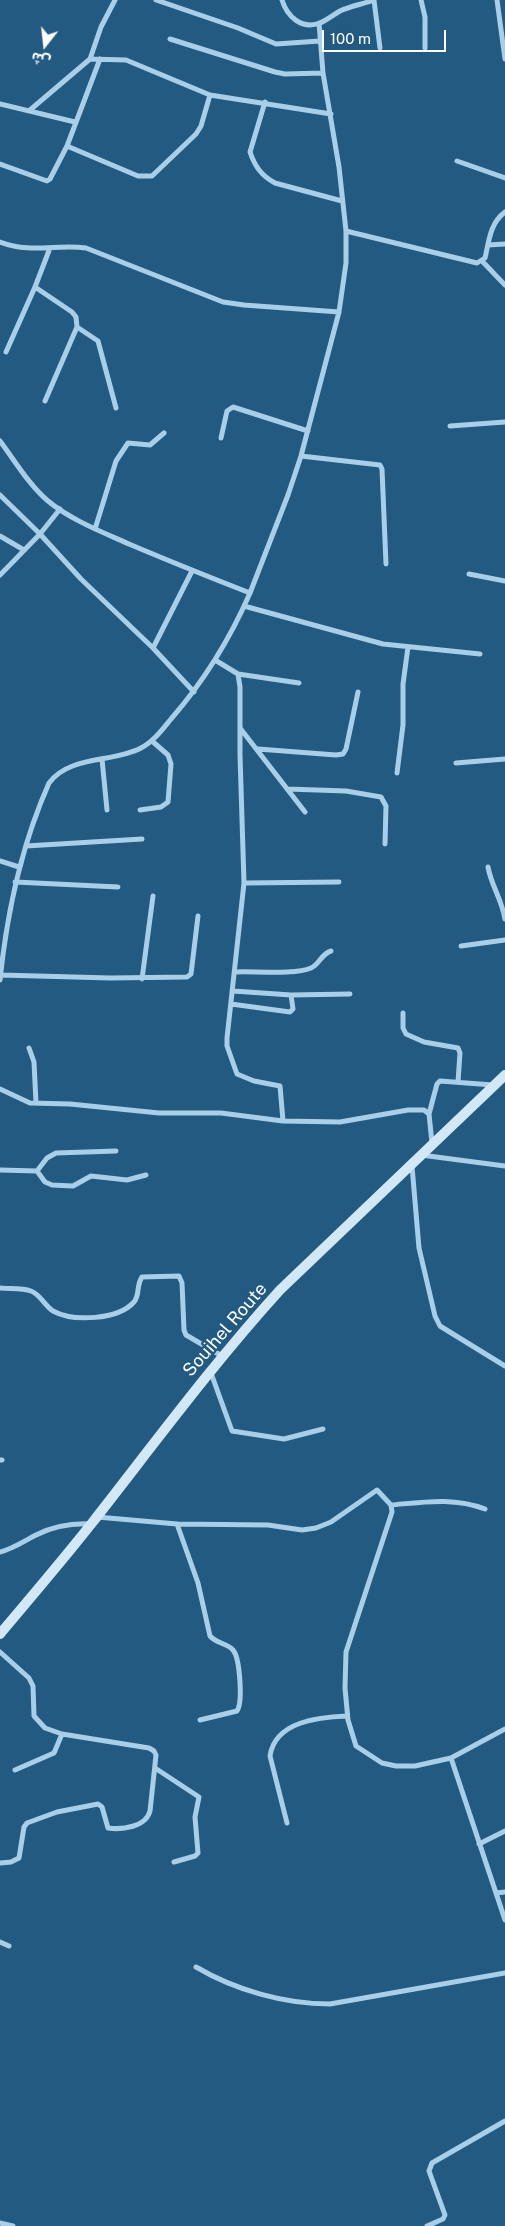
<!DOCTYPE html>
<meta charset="utf-8">
<style>
body{margin:0}
#map{position:relative;width:505px;height:2226px;overflow:hidden;background:#225a81;font-family:"Public Sans","Noto Sans Arabic",sans-serif}
canvas{display:block}
.north{position:absolute;left:20px;top:20px;width:50px;height:50px;-webkit-text-stroke:4px #225a81;paint-order:stroke;rotate:196deg;font-size:14px;font-weight:700;line-height:20px;text-align:center;color:#fff}
.north::after{content:'';display:block;margin:auto;width:18px;height:22px;background:#fff;clip-path:polygon(50% 0,100% 100%,50% 72%,0 100%)}
.scale{position:absolute;left:322px;top:30px;width:124px;height:22px;box-sizing:border-box;border:2px solid #fff;border-top:0;padding-left:6px;font-size:15px;line-height:18px;white-space:nowrap;color:#fff;-webkit-text-stroke:4px #225a81;paint-order:stroke}
</style>
<div id="map">
<canvas width="505" height="2226"></canvas>
<div class="north">ش</div>
<div class="scale">100 m</div>
</div>
<script>
const ctx = document.querySelector('canvas').getContext('2d');
ctx.lineJoin = 'round';
function stroke(path, color, width, dash) { ctx.strokeStyle = color; ctx.lineWidth = width; ctx.lineCap = dash ? 'butt' : 'round'; ctx.setLineDash(dash || []); ctx.stroke(path); }
function write(font, color, halo, rows, align = 'center') {
  ctx.font = font + ' "Public Sans",sans-serif'; ctx.lineWidth = 4.5; ctx.setLineDash([]); ctx.textBaseline = 'middle'; ctx.strokeStyle = halo; ctx.fillStyle = color; for (const [text, x, y, turn = 0] of rows) {
    ctx.save(); ctx.translate(x, y); ctx.rotate((+turn || 0) * Math.PI / 180); ctx.textAlign = isNaN(turn) ? turn : align; if (halo) ctx.strokeText(text, 0, 0); ctx.fillText(text, 0, 0); ctx.restore();
  }
}
stroke(new Path2D(`
 M 156,0 L 238,28 L 276,44 L 320,41
 M 282,0 C 287,16 301,30 320,23 C 327,20 333,15 340,11 C 351,6 363,4 374,0
 M 374,0 L 380,48
 M 421,0 L 425,17 L 425,48
 M 497,0 L 505,59
 M 170,39 L 275,72 L 285,74 L 323,73
 M 90,59 L 126,60 L 210,95 L 331,114
 M 265,102 L 250,152 C 255,167 262,176 275,183 L 342,201
 M 0,104 L 75,122
 M 30,110 L 90,59 L 101,27 L 115,0
 M 67,146 L 138,176 L 152,176 L 196,134 L 201,126 L 210,95
 M 457,161 L 505,178
 M 0,164 L 47,181 L 50,179 L 67,146 L 100,59
 M 346,231 L 477,263 L 485,258 C 489,241 490,223 505,212
 M 0,242 C 32,254 55,244 86,248 L 223,302 L 244,305 L 339,312
 M 488,245 L 505,244
 M 482,261 L 505,285
 M 35,287 L 72,312 L 76,317 L 77,327 L 98,341 L 116,408
 M 6,352 L 35,287 L 50,248
 M 45,401 L 77,327
 M 450,426 L 505,422
 M 221,438 L 227,411 L 233,407 L 308,431
 M 0,441 C 15,461 29,485 48,501 C 71,520 102,532 129,544 C 169,561 209,577 250,593 C 230,639 204,681 171,719 C 162,730 153,742 141,748 C 113,763 70,755 49,783 C 21,846 7,912 0,980
 M 301,456 L 380,465 L 382,469 L 386,564
 M 0,495 L 40,534 L 0,575
 M 60,509 L 40,534 L 81,579 L 153,648
 M 95,529 L 116,461 L 128,443 L 150,445 L 164,433
 M 0,536 L 24,550
 M 192,571 L 153,648 L 194,692
 M 469,574 L 505,581
 M 250,593 L 288,495 L 301,456 L 339,312 L 346,263 L 346,231 L 339,167 L 323,73 L 319,23
 M 244,606 L 383,644 L 480,654
 M 215,660 L 238,674 L 240,687 L 240,755 L 244,883 L 227,1038 L 227,1046 L 237,1074 L 254,1081 L 280,1086 L 283,1121
 M 238,674 L 299,683
 M 240,728 L 305,812
 M 258,749 L 336,755 L 343,754 L 346,749 L 358,692
 M 102,759 L 107,810
 M 456,763 L 505,759
 M 397,773 L 403,725 L 403,684 L 408,647
 M 287,789 L 346,791 L 381,797 L 386,806 L 385,844
 M 140,810 L 161,807 L 168,802 L 171,764 L 168,755 L 152,741
 M 26,846 L 142,839
 M 0,861 L 19,867
 M 488,867 C 491,885 502,900 505,919
 M 15,882 L 118,887
 M 244,883 L 339,882
 M 461,946 L 505,940
 M 236,972 C 254,971 295,975 311,968 C 320,964 321,954 331,951
 M 1,975 L 110,978 L 187,977 L 191,974 L 198,916
 M 142,979 L 153,896
 M 291,995 L 350,994
 M 231,1004 L 290,1012 L 293,1009 L 291,995 L 233,991
 M 403,1013 L 403,1028 L 406,1034 L 424,1042 L 458,1048 L 460,1053 L 458,1082
 M 29,1048 L 34,1062 L 36,1103
 M 0,1089 L 30,1103 L 70,1104 L 159,1113 L 221,1113 L 283,1121 L 340,1122 L 408,1110 L 424,1110 L 429,1114 L 432,1143
 M 429,1114 L 437,1084 L 440,1081 L 493,1085
 M 421,1155 L 505,1166
 M 412,1166 L 419,1248 L 435,1316 L 440,1326 L 505,1366
 M 0,1170 L 37,1171 L 45,1182 L 52,1185 L 73,1186 L 91,1176 L 127,1180 L 146,1175
 M 37,1171 L 47,1158 L 56,1153 L 116,1151
 M 0,1288 C 10,1289 22,1288 31,1291 C 40,1294 45,1306 53,1311 C 73,1322 118,1320 134,1302 C 140,1295 136,1286 142,1277 L 179,1276 L 182,1283 L 184,1330 L 186,1335 L 222,1356
 M 211,1373 L 232,1431 L 284,1439 L 323,1429
 M 0,1460 L 2,1460
 M 391,1505 C 424,1502 454,1497 485,1509
 M 97,1517 L 177,1524 L 268,1525 L 302,1530 L 316,1528 L 331,1522 L 377,1490 L 391,1505 L 392,1512 L 346,1652 L 345,1688 L 348,1720 L 356,1746 L 382,1763 L 396,1766 L 415,1766 L 451,1758 L 505,1920
 M 177,1524 L 198,1583 L 210,1636 C 217,1644 227,1643 233,1650 C 240,1658 243,1703 237,1711 L 200,1720
 M 0,1552 C 13,1549 24,1541 36,1535 C 54,1526 71,1523 91,1524
 M 0,1652 L 29,1678 L 33,1686 L 34,1716 L 45,1728 L 62,1734 L 149,1748 L 154,1751 L 156,1755 L 150,1811 C 146,1827 122,1830 108,1828 L 102,1807 L 98,1804 L 57,1812 L 27,1823 L 24,1827 L 19,1858 L 11,1862 L 0,1863
 M 451,1758 L 505,1729
 M 155,1768 L 199,1797 L 195,1817 L 198,1853 L 195,1856 L 174,1862
 M 15,1770 L 54,1753 L 62,1734
 M 287,1823 L 270,1756 C 275,1721 320,1717 347,1716
 M 479,1844 L 505,1831
 M 496,1893 L 505,1892
 M 0,1942 L 9,1946
 M 196,1967 C 235,1990 284,2004 330,2004 L 505,1973
 M 0,2223 L 13,2226
 M 427,2226 L 443,2219 L 445,2215 L 429,2171 L 432,2163 L 505,2121`), '#a9cee8', 5);
stroke(new Path2D(`
 M 0,1634 C 31,1597 62,1561 92,1523 C 154,1444 212,1365 280,1290 L 505,1075`), '#d3e8f6', 10);
write('18px', '#fff', '#225a81', [
 ["Souihel Route",225,1330,-49]
]);
</script>
